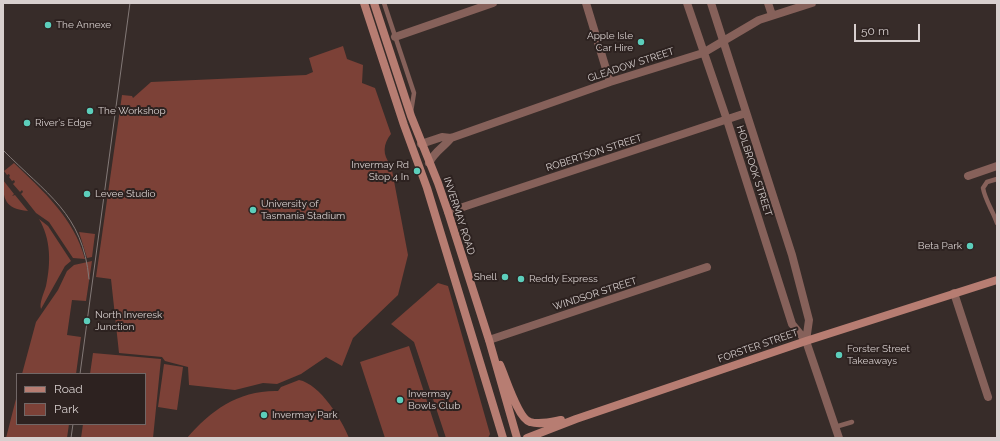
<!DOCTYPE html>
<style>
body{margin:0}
#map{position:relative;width:1000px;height:441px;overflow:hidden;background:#372c29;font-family:Raleway,sans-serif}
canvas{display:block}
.frame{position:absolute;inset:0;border:4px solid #d7cfce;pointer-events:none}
.legend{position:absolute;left:16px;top:373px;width:130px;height:52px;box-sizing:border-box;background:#2d2220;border:1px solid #716766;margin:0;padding:5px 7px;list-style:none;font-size:12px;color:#d7cfce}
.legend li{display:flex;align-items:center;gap:8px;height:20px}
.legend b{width:20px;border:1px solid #716766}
.scale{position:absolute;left:854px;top:24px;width:66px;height:18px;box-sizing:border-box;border:2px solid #d7cfce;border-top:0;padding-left:5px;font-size:12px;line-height:14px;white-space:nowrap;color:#d7cfce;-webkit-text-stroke:3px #2d2220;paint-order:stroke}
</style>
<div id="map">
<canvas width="1000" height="441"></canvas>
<div class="frame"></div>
<ul class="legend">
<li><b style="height:5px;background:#b77d72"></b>Road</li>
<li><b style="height:11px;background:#7c4137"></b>Park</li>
</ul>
<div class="scale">50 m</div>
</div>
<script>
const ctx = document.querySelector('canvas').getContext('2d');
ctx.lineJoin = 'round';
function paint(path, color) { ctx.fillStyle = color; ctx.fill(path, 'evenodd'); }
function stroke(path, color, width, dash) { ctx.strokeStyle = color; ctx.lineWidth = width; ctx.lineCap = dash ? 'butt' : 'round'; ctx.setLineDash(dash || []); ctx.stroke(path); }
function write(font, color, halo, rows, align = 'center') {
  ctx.font = font + ' Raleway,sans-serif'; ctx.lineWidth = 4; ctx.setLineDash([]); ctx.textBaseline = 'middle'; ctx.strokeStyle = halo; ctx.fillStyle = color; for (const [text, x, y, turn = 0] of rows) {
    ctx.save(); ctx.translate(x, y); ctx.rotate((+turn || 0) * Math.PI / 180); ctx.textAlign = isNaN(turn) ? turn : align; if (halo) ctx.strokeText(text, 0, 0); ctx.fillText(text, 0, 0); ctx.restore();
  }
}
paint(new Path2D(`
 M 343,46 L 347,59 L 363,65 L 362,83 L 375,88 L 391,134 C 383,144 382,155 391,165 L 408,255 L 398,295 L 353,338 L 342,366 L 326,357 L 301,374 L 277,384 L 263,383 L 235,390 L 189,385 L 188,367 L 165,361 L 162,357 L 119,353 L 111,279 L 96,277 L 122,95 L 132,96 L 133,98 L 151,82 L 306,75 L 313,72 L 309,58 Z
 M 14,163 C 43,191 74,218 85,259 L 73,258 L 49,222 L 36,213 L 21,194 L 23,192 L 22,190 L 20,192 L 13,184 L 15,182 L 14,180 L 12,181 L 9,177 L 10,176 L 9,174 L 7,175 L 4,171 Z
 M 3,180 L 14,194 L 12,196 L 15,195 L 28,211 C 5,209 3,199 3,180 Z
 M 39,219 L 48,226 L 71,261 L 65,266 L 41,309 C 39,303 44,293 46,286 C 51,263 51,239 39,219 Z
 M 79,232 L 95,234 L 92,257 L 87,258 Z
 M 92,261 L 86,301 L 72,300 L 67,335 L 81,337 L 76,374 L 22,374 L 36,322 L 58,290 L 67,271 L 74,265 Z
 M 438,283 L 448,286 L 490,434 L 488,438 L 446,438 L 414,342 L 391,324 Z
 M 409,346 L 439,438 L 385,438 L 360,362 Z
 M 93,353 L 161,359 L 153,438 L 81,438 L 83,424 L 145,424 L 145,374 L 90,374 Z
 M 164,364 L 183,367 L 177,410 L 158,407 Z
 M 299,380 C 320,384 342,420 349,438 L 187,438 C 211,410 239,390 278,391 L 281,387 Z
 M 17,395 L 17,424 L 69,424 L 67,438 L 6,438 Z`), '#7c4137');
stroke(new Path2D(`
 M 384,3 L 414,93 L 411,112
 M 997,179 L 987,182 L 983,188 C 985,200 993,211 997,223
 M 835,427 L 852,422`), '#86615a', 4.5);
stroke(new Path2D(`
 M 586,3 L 610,82
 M 687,3 L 727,120 L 792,324 L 806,341 L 839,438
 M 711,3 L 792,255 L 809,320 L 806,341
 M 768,3 L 772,15
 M 395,37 L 493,3
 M 421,144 L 442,137 L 451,138 L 610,82 L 703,53 L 759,20 L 812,3
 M 429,163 C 435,151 443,148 451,138
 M 968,176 L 997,166
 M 448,212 L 746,113
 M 954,293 L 988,397
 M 489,340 L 707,267`), '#86615a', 8);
stroke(new Path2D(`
 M 364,3 L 404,125 L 427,188 L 503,438
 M 374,3 L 411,116 L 438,183 L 448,212 L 489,340 L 517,438
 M 500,365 C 506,378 518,419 530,422 C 540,425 551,422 561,420
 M 527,438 L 576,419 L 806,341 L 997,280`), '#b77d72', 8);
stroke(new Path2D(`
 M 3,150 C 46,194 83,213 89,279
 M 80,374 L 130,3
 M 71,438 L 73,424`), '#837977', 1);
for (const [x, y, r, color] of [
 [48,25,4,"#5ccebb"],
 [641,42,4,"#5ccebb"],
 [90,111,4,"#5ccebb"],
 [27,123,4,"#5ccebb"],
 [417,171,4,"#5ccebb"],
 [87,194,4,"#5ccebb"],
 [253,210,4,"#5ccebb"],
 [970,246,4,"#5ccebb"],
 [505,277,4,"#5ccebb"],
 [521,279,4,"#5ccebb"],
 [87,321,4,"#5ccebb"],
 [839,355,4,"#5ccebb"],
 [400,400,4,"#5ccebb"],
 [264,415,4,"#5ccebb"]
]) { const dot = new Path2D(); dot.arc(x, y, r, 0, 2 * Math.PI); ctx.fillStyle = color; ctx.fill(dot); stroke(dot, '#2d2220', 1.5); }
write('10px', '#d7cfce', '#2d2220', [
 ["The Annexe",56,25],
 ["Apple Isle",633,36,"right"],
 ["Car Hire",633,48,"right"],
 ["The Workshop",98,111],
 ["River's Edge",35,123],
 ["Invermay Rd",409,165,"right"],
 ["Stop 4 In",409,177,"right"],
 ["Levee Studio",95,194],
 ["University of",261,204],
 ["Tasmania Stadium",261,216],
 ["Beta Park",962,246,"right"],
 ["Shell",497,277,"right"],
 ["Reddy Express",529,279],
 ["North Inveresk",95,315],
 ["Junction",95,327],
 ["Forster Street",847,349],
 ["Takeaways",847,361],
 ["Invermay",408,394],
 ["Bowls Club",408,406],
 ["Invermay Park",272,415]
], 'left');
write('10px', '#d7cfce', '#2d2220', [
 ["GLEADOW STREET",631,65,-18],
 ["ROBERTSON STREET",594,153,-18],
 ["HOLBROOK STREET",754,171,72],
 ["INVERMAY ROAD",459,216,72],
 ["WINDSOR STREET",595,294,-18],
 ["FORSTER STREET",758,346,-19]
]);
</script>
